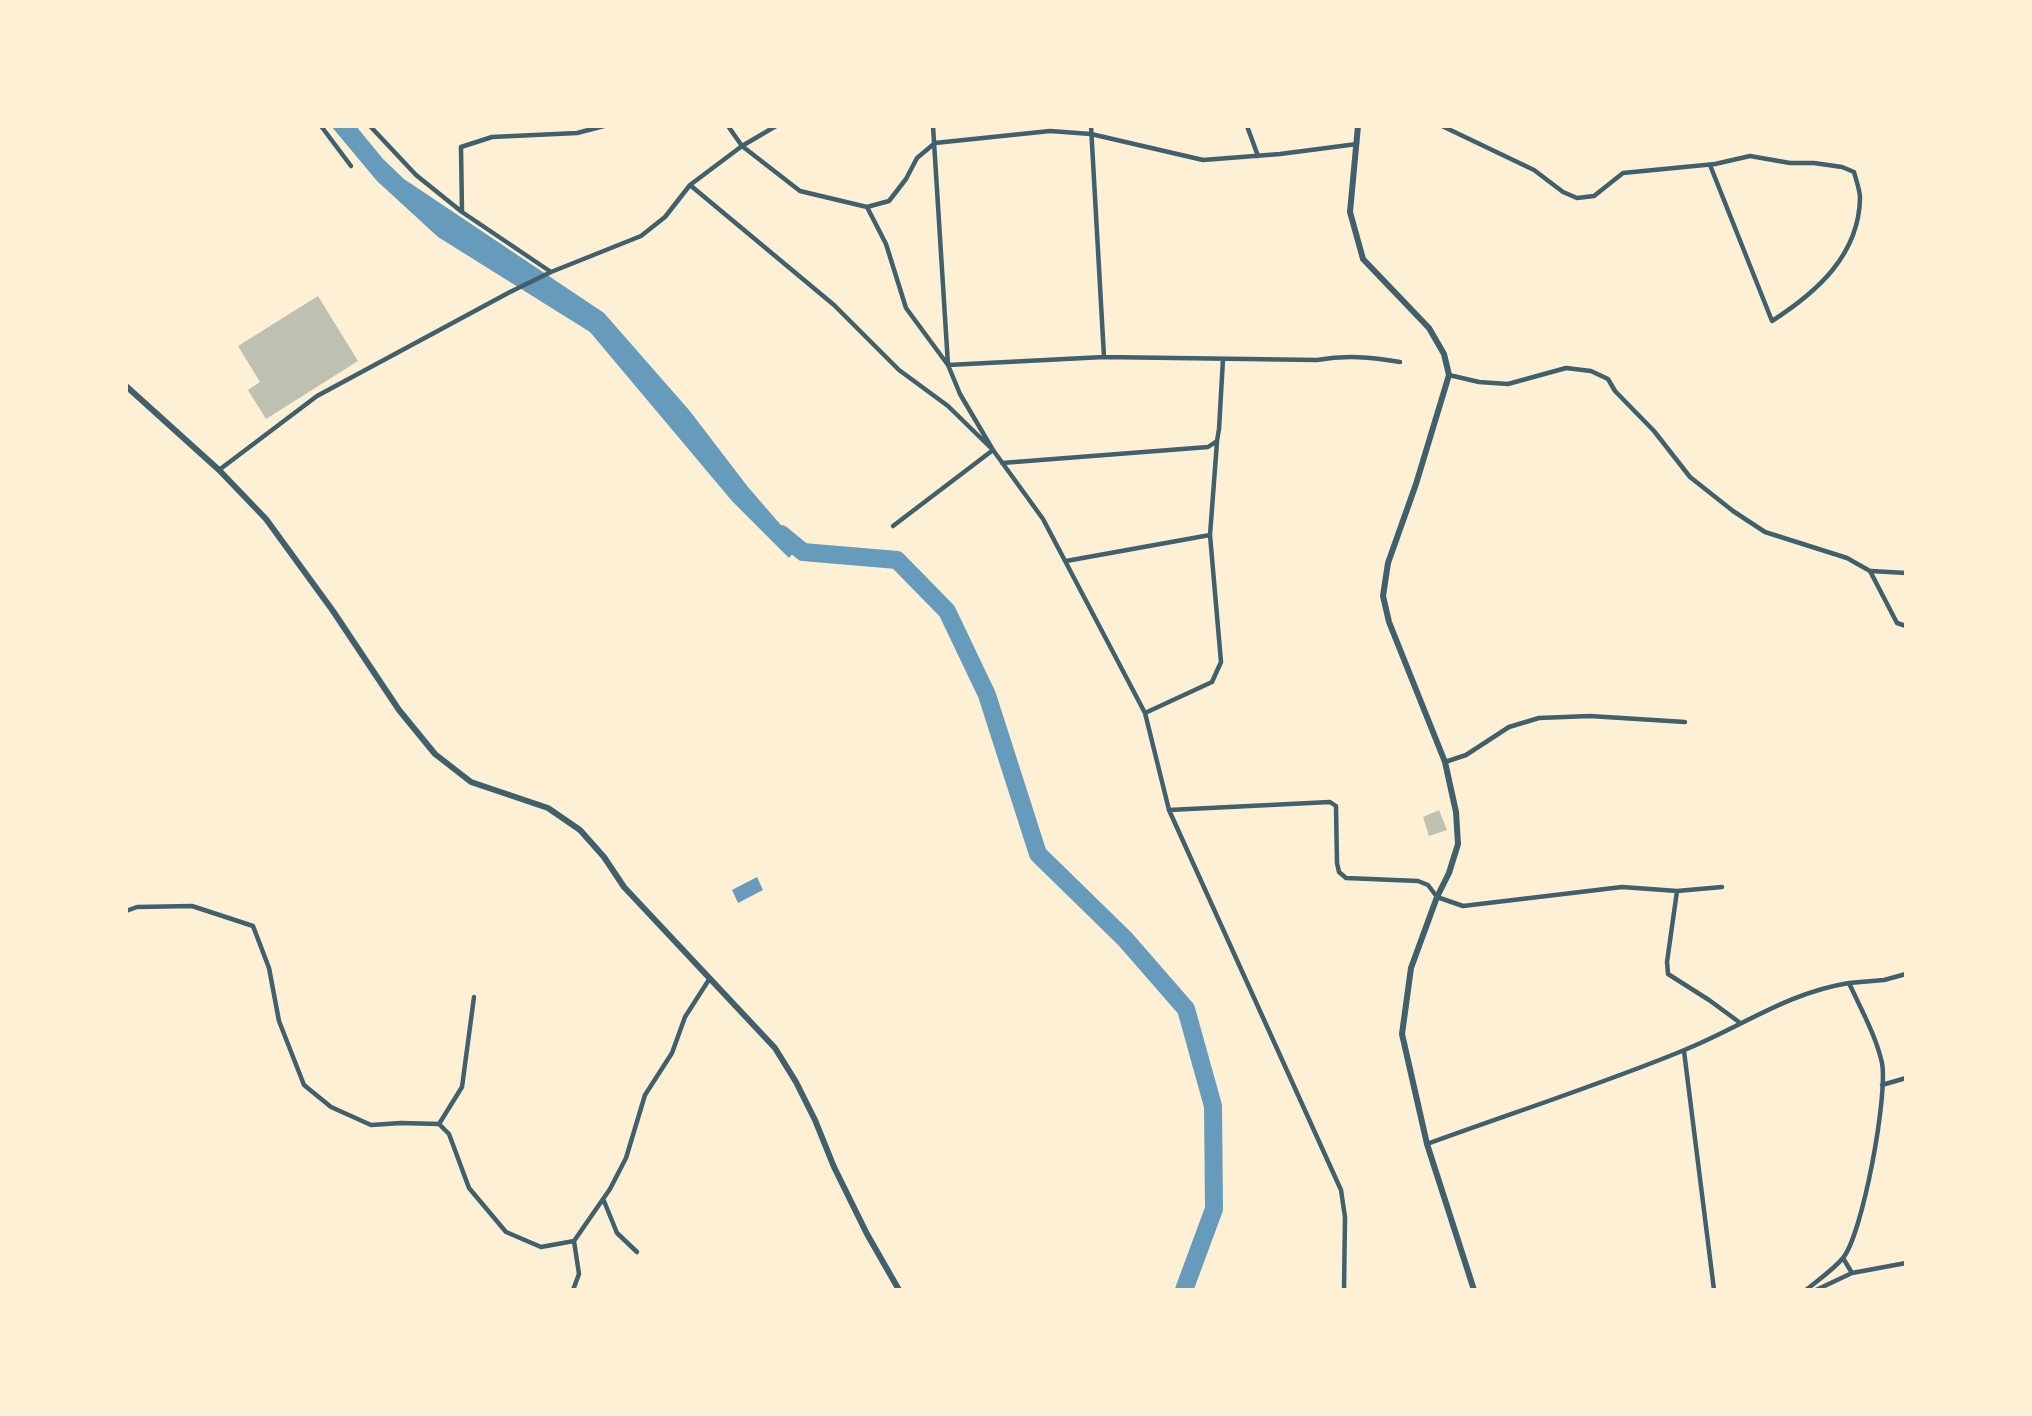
<!DOCTYPE html>
<style>
body{margin:0}
#map{position:relative;width:2032px;height:1416px;overflow:hidden;background:#fdf0d5;font-family:"Titillium Web",sans-serif}
canvas{display:block}
.frame{position:absolute;inset:0;border:128px solid #fdf0d5;pointer-events:none}
</style>
<div id="map">
<canvas width="2032" height="1416"></canvas>
<div class="frame"></div>
</div>
<script>
const ctx = document.querySelector('canvas').getContext('2d');
ctx.lineJoin = 'round';
function paint(path, color) { ctx.fillStyle = color; ctx.fill(path, 'evenodd'); }
function stroke(path, color, width, dash) { ctx.strokeStyle = color; ctx.lineWidth = width; ctx.lineCap = dash ? 'butt' : 'round'; ctx.setLineDash(dash || []); ctx.stroke(path); }
paint(new Path2D(`
 M 331,126 L 356,126 L 383,159 L 404,179 L 604,313 L 689,410 L 748,487 L 799,546 L 789,558 L 732,501 L 590,332 L 438,237 L 377,181 Z
 M 757,877 L 763,890 L 738,903 L 732,890 Z`), '#669bbc');
stroke(new Path2D(`
 M 781,534 L 803,552 L 897,560 L 947,611 L 987,695 L 1038,854 L 1125,939 L 1186,1009 L 1213,1106 L 1214,1209 L 1184,1290`), '#669bbc', 18);
paint(new Path2D(`
 M 318,296 L 358,361 L 266,419 L 248,390 L 260,382 L 238,346 Z
 M 1439,810 L 1447,830 L 1429,836 L 1423,817 Z`), '#bec0b2');
stroke(new Path2D(`
 M 321,126 L 351,166
 M 370,126 L 416,175 L 462,212 L 551,272
 M 728,126 L 742,146 L 776,126
 M 933,126 L 948,365 L 1104,357 L 1317,360 C 1346,355 1371,357 1400,362
 M 1091,126 L 1104,357
 M 1247,126 L 1258,156
 M 1442,126 L 1534,170 L 1563,192 L 1577,198 L 1594,196 L 1623,173 L 1715,164 L 1750,156 L 1790,163 L 1814,163 L 1842,167 L 1854,172 C 1856,180 1860,190 1860,198 C 1859,255 1817,292 1772,321 L 1710,165
 M 690,185 L 834,305 L 899,370 L 948,406 L 993,450 L 893,526
 M 867,207 L 886,244 L 906,308 L 948,365 L 960,394 L 993,450 L 1043,519 L 1145,713 L 1169,810 L 1341,1190 L 1345,1217 L 1344,1290
 M 462,211 L 461,147 L 492,137 L 577,133 L 604,126
 M 1449,375 L 1479,382 L 1508,384 L 1566,368 L 1591,371 L 1608,379 L 1615,391 L 1654,431 L 1690,477 L 1733,511 L 1765,532 L 1847,558 L 1870,571 L 1897,623 L 1906,626
 M 1002,463 L 1208,447 L 1217,441 L 1219,429 L 1223,359
 M 219,470 L 317,396 L 510,292 L 551,272 L 641,236 L 665,217 L 690,185 L 742,146 L 800,191 L 867,207 L 889,201 L 906,179 L 917,158 L 935,143 L 1050,131 L 1091,134 L 1203,160 L 1280,154 L 1357,144
 M 1066,561 L 1210,535 L 1217,442
 M 1871,571 L 1906,573
 M 1145,713 L 1212,682 L 1221,662 L 1210,535
 M 1445,762 L 1466,755 L 1509,727 L 1539,718 L 1590,716 L 1685,722
 M 1169,810 L 1330,802 L 1336,806 L 1337,863 L 1339,872 L 1346,878 L 1418,881 L 1428,885 L 1437,897 L 1463,906 L 1622,887 L 1677,891 L 1722,887
 M 1677,891 L 1667,962 L 1668,974 L 1709,1000 L 1739,1022
 M 126,911 L 137,907 L 192,906 L 253,926 L 269,968 L 279,1021 L 304,1085 L 331,1107 L 371,1125 L 401,1123 L 439,1124 L 449,1134 L 469,1188 L 506,1232 L 541,1247 L 574,1241
 M 1849,983 L 1884,980 L 1906,974
 M 1684,1051 L 1714,1290
 M 1882,1085 L 1906,1078
 M 439,1124 L 462,1087 L 474,997
 M 1427,1144 C 1512,1113 1599,1085 1682,1051 C 1740,1028 1786,993 1849,983 C 1861,1009 1876,1036 1882,1063 C 1888,1095 1863,1233 1843,1258 C 1833,1270 1818,1280 1806,1290
 M 604,1201 L 617,1233 L 637,1252
 M 1843,1258 L 1852,1273
 M 573,1290 L 579,1274 L 574,1241 L 610,1189 L 626,1158 L 645,1095 L 672,1053 L 685,1017 L 710,978
 M 1816,1290 L 1852,1273 L 1906,1263`), '#3f606c', 4.5);
stroke(new Path2D(`
 M 1358,126 L 1350,212 L 1363,259 L 1429,328 L 1444,354 L 1449,375 L 1416,484 L 1388,563 L 1383,596 L 1389,622 L 1445,762 L 1456,812 L 1458,844 L 1449,873 L 1437,897 L 1411,968 L 1402,1034 L 1427,1144 L 1474,1290
 M 126,386 L 219,470 L 266,519 L 333,611 L 399,710 L 435,754 L 471,782 L 548,808 L 580,830 L 604,857 L 624,887 L 775,1048 L 796,1082 L 815,1120 L 834,1167 L 867,1234 L 899,1290`), '#3f606c', 6);
</script>
